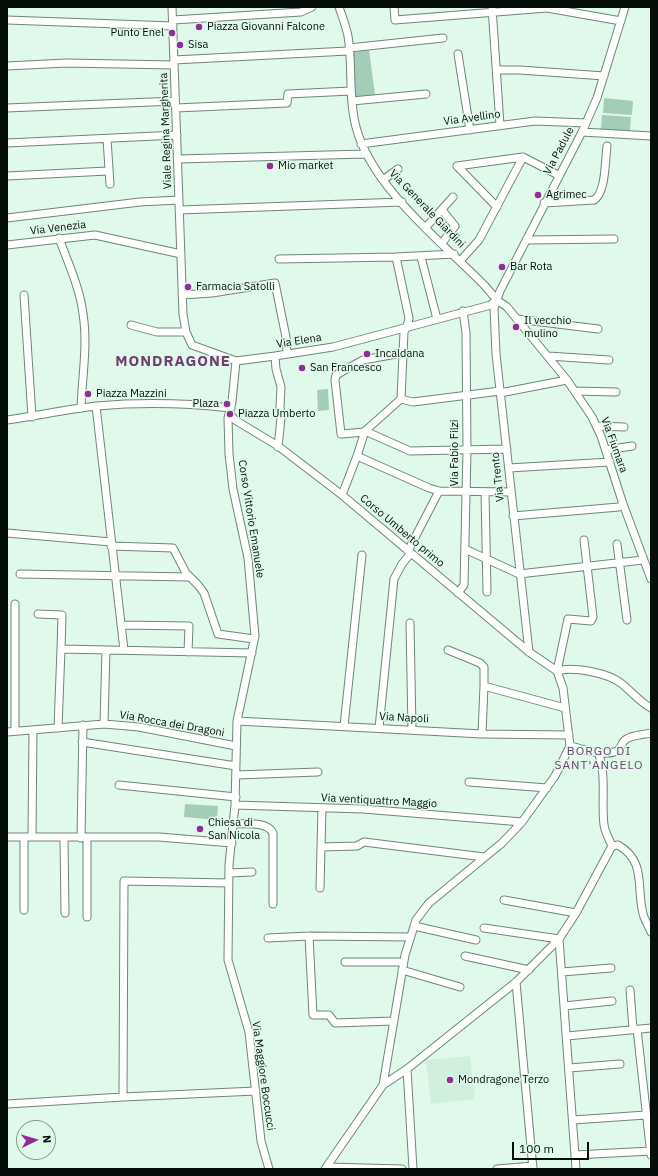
<!DOCTYPE html>
<style>
body{margin:0}
#map{position:relative;width:658px;height:1176px;overflow:hidden;background:#e1f9eb;font-family:"IBM Plex Sans",sans-serif}
canvas{display:block}
.frame{position:absolute;inset:0;border:8px solid #060e0a;pointer-events:none}
.north{position:absolute;left:16px;top:1120px;width:40px;height:40px;box-sizing:border-box;background:#e1f9eb;border:1px solid #899b91;border-radius:50%;rotate:85deg;font-size:11px;font-weight:700;line-height:16px;text-align:center;color:#060e0a}
.north::after{content:'';display:block;margin:auto;width:14px;height:18px;background:#902e96;clip-path:polygon(50% 0,100% 100%,50% 72%,0 100%)}
.scale{position:absolute;left:512px;top:1142px;width:77px;height:18px;box-sizing:border-box;border:2px solid #060e0a;border-top:0;padding-left:5px;font-size:12px;line-height:14px;white-space:nowrap;color:#060e0a;-webkit-text-stroke:3px #e1f9eb;paint-order:stroke}
</style>
<div id="map">
<canvas width="658" height="1176"></canvas>
<div class="frame"></div>
<div class="north">N</div>
<div class="scale">100 m</div>
</div>
<script>
const ctx = document.querySelector('canvas').getContext('2d');
ctx.lineJoin = 'round';
function paint(path, color) { ctx.fillStyle = color; ctx.fill(path, 'evenodd'); }
function stroke(path, color, width, dash) { ctx.strokeStyle = color; ctx.lineWidth = width; ctx.lineCap = dash ? 'butt' : 'round'; ctx.setLineDash(dash || []); ctx.stroke(path); }
function write(font, color, halo, rows, align = 'center') {
  ctx.font = font + ' "IBM Plex Sans",sans-serif'; ctx.lineWidth = 3; ctx.setLineDash([]); ctx.textBaseline = 'middle'; ctx.strokeStyle = halo; ctx.fillStyle = color; for (const [text, x, y, turn = 0] of rows) {
    ctx.save(); ctx.translate(x, y); ctx.rotate((+turn || 0) * Math.PI / 180); ctx.textAlign = isNaN(turn) ? turn : align; if (halo) ctx.strokeText(text, 0, 0); ctx.fillText(text, 0, 0); ctx.restore();
  }
}
paint(new Path2D(`
 M 470,1056 L 475,1099 L 431,1104 L 426,1060 Z`), '#d0efdd');
paint(new Path2D(`
 M 369,50 L 375,95 L 354,97 L 352,52 Z
 M 604,98 L 633,101 L 632,115 L 603,113 Z
 M 602,115 L 631,117 L 630,131 L 601,129 Z
 M 328,389 L 329,410 L 318,411 L 317,390 Z
 M 185,804 L 218,806 L 217,820 L 184,817 Z`), '#a3cdb6');
const minor = new Path2D(`
 M 172,7 L 183,314 L 186,332 L 192,345 L 236,361 L 275,356 L 333,347 L 491,305 L 496,300
 M 339,7 C 342,16 346,26 348,36 C 353,66 348,97 356,127 C 372,188 442,242 485,286 L 497,300 L 507,307 L 567,380 L 592,417 L 601,436 L 623,504 L 651,579
 M 394,7 L 395,20 L 547,8 L 621,21
 M 492,7 L 500,125
 M 7,20 L 173,26
 M 173,20 L 301,12 L 312,7
 M 349,48 L 443,38
 M 458,54 L 470,130
 M 174,60 L 348,51
 M 7,66 L 66,63 L 174,65
 M 497,70 L 520,70 L 604,76
 M 352,101 L 426,94
 M 7,108 L 175,101
 M 176,108 L 287,103 L 288,94 L 351,91
 M 582,132 L 651,136
 M 107,139 L 110,184
 M 7,143 L 177,135
 M 361,144 L 535,121 L 586,123
 M 179,159 L 365,154
 M 7,176 L 108,171
 M 383,180 L 398,169
 M 544,203 L 594,200 C 606,193 605,160 607,146
 M 497,207 L 457,166 L 523,157
 M 179,210 L 402,202
 M 442,210 L 455,226 L 442,243
 M 7,218 L 140,202 L 179,200
 M 426,227 L 453,197
 M 59,238 C 68,263 80,288 83,314 C 88,345 82,377 81,408
 M 526,240 L 614,239
 M 7,245 L 95,235 L 181,254
 M 421,257 L 437,319
 M 279,259 L 396,257
 M 460,261 L 479,240 L 523,157 L 558,175
 M 24,295 L 32,417
 M 182,295 L 212,293 L 275,283 L 286,337 L 287,353
 M 517,319 L 598,329
 M 131,325 L 157,332 L 186,332
 M 275,356 L 276,369 L 281,387 L 280,407 L 281,418 L 278,447
 M 548,356 L 609,360
 M 236,361 L 232,402 L 228,418 L 229,454 L 233,489 L 248,558 L 255,636 L 237,721 L 235,805 L 229,865 L 228,960 L 249,1032 L 261,1141 L 269,1169
 M 576,391 L 616,392
 M 500,393 L 567,380
 M 401,399 L 413,402 L 500,391
 M 96,406 L 124,650
 M 230,414 L 235,420 L 278,446 L 342,495 L 529,652 L 557,671
 M 7,420 C 37,416 67,409 97,406 C 142,402 186,403 231,408
 M 597,426 L 624,427
 M 365,431 L 410,451 L 507,449
 M 365,432 L 341,434 L 335,380 L 336,375 L 363,360 L 402,353
 M 606,450 L 632,446
 M 357,456 L 365,431 L 401,399 L 404,332 L 408,323 L 409,318 L 396,257 L 454,254
 M 509,468 L 610,462
 M 485,492 L 487,592
 M 342,495 L 357,456 L 429,488 L 439,491 L 511,492
 M 513,516 L 619,507 L 623,504
 M 7,533 L 111,542
 M 617,544 L 627,620
 M 111,546 L 173,548 L 186,573 L 198,585 L 204,593 L 218,634 L 254,639
 M 465,549 L 519,574 L 643,560
 M 408,551 L 439,491
 M 20,574 L 189,577
 M 458,593 L 464,585 L 467,450 L 466,333 L 463,311
 M 15,604 L 15,731
 M 38,614 L 62,615 L 61,649
 M 410,623 L 412,730
 M 121,625 L 189,626 L 188,652
 M 448,650 L 480,663 L 484,667 L 484,686
 M 529,652 L 496,354 L 494,308 L 500,291 L 582,132 L 597,98 L 625,7
 M 557,671 L 568,619 L 591,621 L 593,617 L 584,540
 M 557,671 C 573,666 609,673 622,684 C 632,692 640,702 651,708
 M 237,721 L 482,734 L 569,735
 M 104,724 L 106,650
 M 344,726 L 362,555
 M 58,728 L 61,649 L 252,653
 M 379,728 L 394,579 L 402,564 L 411,553
 M 7,732 L 104,724 L 139,727 L 236,746
 M 482,734 L 484,686 L 565,708
 M 82,742 L 236,766
 M 570,746 C 583,749 603,757 617,751 C 621,749 621,744 624,741 C 629,735 643,735 651,733
 M 598,752 C 607,776 601,801 604,825 C 605,832 609,839 612,846 L 618,845 C 648,862 635,890 644,917 C 646,922 649,927 651,932
 M 236,775 L 318,772
 M 469,782 L 547,788
 M 119,785 L 236,797
 M 235,805 L 363,809 L 522,822
 M 234,824 C 246,824 267,821 273,833 L 273,904
 M 7,837 L 159,837 L 232,843
 M 32,837 L 33,730
 M 64,838 L 65,913
 M 81,838 L 83,725
 M 87,838 L 87,917
 M 321,847 L 357,846 L 364,842 L 484,857
 M 229,873 L 252,872
 M 320,888 L 322,808
 M 504,900 L 576,913
 M 24,910 L 24,837
 M 414,926 L 476,940
 M 484,928 L 559,939 L 576,1169
 M 309,936 L 313,1015 L 329,1015 L 335,1023 L 394,1021
 M 268,938 L 309,936 L 410,937
 M 465,956 L 529,970
 M 345,962 L 403,962
 M 402,970 L 460,987
 M 562,972 L 611,968
 M 516,982 L 533,1169
 M 630,990 L 633,1029
 M 564,1006 L 612,1001
 M 637,1029 L 651,1155
 M 567,1036 L 651,1028
 M 569,1068 L 620,1064
 M 407,1069 L 413,1169
 M 383,1085 L 405,955 L 416,920 L 429,903 L 502,843 L 522,822 L 555,776 L 570,746 L 563,688 L 557,671
 M 123,1097 L 256,1091
 M 7,1104 L 123,1097 L 124,881 L 229,883
 M 573,1120 L 646,1115
 M 575,1155 L 651,1151
 M 327,1167 L 402,1169
 M 325,1169 L 383,1085 L 407,1069 L 516,982 L 559,939 L 576,913 L 612,846
 M 497,1169 L 533,1166`);
stroke(minor, '#6f8578', 9);
stroke(minor, '#fff', 7);
for (const [x, y, r, color] of [
 [199,27,4,"#902e96"],
 [172,33,4,"#902e96"],
 [180,45,4,"#902e96"],
 [270,166,4,"#902e96"],
 [538,195,4,"#902e96"],
 [502,267,4,"#902e96"],
 [188,287,4,"#902e96"],
 [516,327,4,"#902e96"],
 [367,354,4,"#902e96"],
 [302,368,4,"#902e96"],
 [88,394,4,"#902e96"],
 [227,404,4,"#902e96"],
 [230,414,4,"#902e96"],
 [200,829,4,"#902e96"],
 [450,1080,4,"#902e96"]
]) { const dot = new Path2D(); dot.arc(x, y, r, 0, 2 * Math.PI); ctx.fillStyle = color; ctx.fill(dot); stroke(dot, '#e1f9eb', 1.5); }
write('11px', '#060e0a', '#e1f9eb', [
 ["Piazza Giovanni Falcone",207,27],
 ["Punto Enel",164,33,"right"],
 ["Sisa",188,45],
 ["Mio market",278,166],
 ["Agrimec",546,195],
 ["Bar Rota",510,267],
 ["Farmacia Satolli",196,287],
 ["Il vecchio",524,321],
 ["mulino",524,334],
 ["Incaldana",375,354],
 ["San Francesco",310,368],
 ["Piazza Mazzini",96,394],
 ["Plaza",219,404,"right"],
 ["Piazza Umberto",238,414],
 ["Chiesa di",208,823],
 ["San Nicola",208,836],
 ["Mondragone Terzo",458,1080]
], 'left');
write('11px', '#060e0a', '#e1f9eb', [
 ["Via Avellino",472,118,-8],
 ["Viale Regina Margherita",166,131,-92],
 ["Via Padule",559,151,-62],
 ["Via Generale Giardini",427,209,46],
 ["Via Venezia",58,228,-7],
 ["Via Elena",299,341,-9],
 ["Via Fiumara",614,445,70],
 ["Via Fabio Filzi",455,453,-90],
 ["Via Trento",498,477,-96],
 ["Corso Vittorio Emanuele",251,519,81],
 ["Corso Umberto primo",402,531,40],
 ["Via Napoli",404,718,3],
 ["Via Rocca dei Dragoni",172,724,10],
 ["Via ventiquattro Maggio",379,801,3],
 ["Via Maggiore Boccucci",263,1076,82]
]);
ctx.letterSpacing = '1px';
write('12px', '#714073', '#e1f9eb', [
 ["BORGO DI",599,752],
 ["SANT'ANGELO",599,766]
]);
ctx.letterSpacing = '0px';
ctx.letterSpacing = '1px';
write('bold 15px', '#714073', '#e1f9eb', [
 ["MONDRAGONE",173,362]
]);
ctx.letterSpacing = '0px';
</script>
